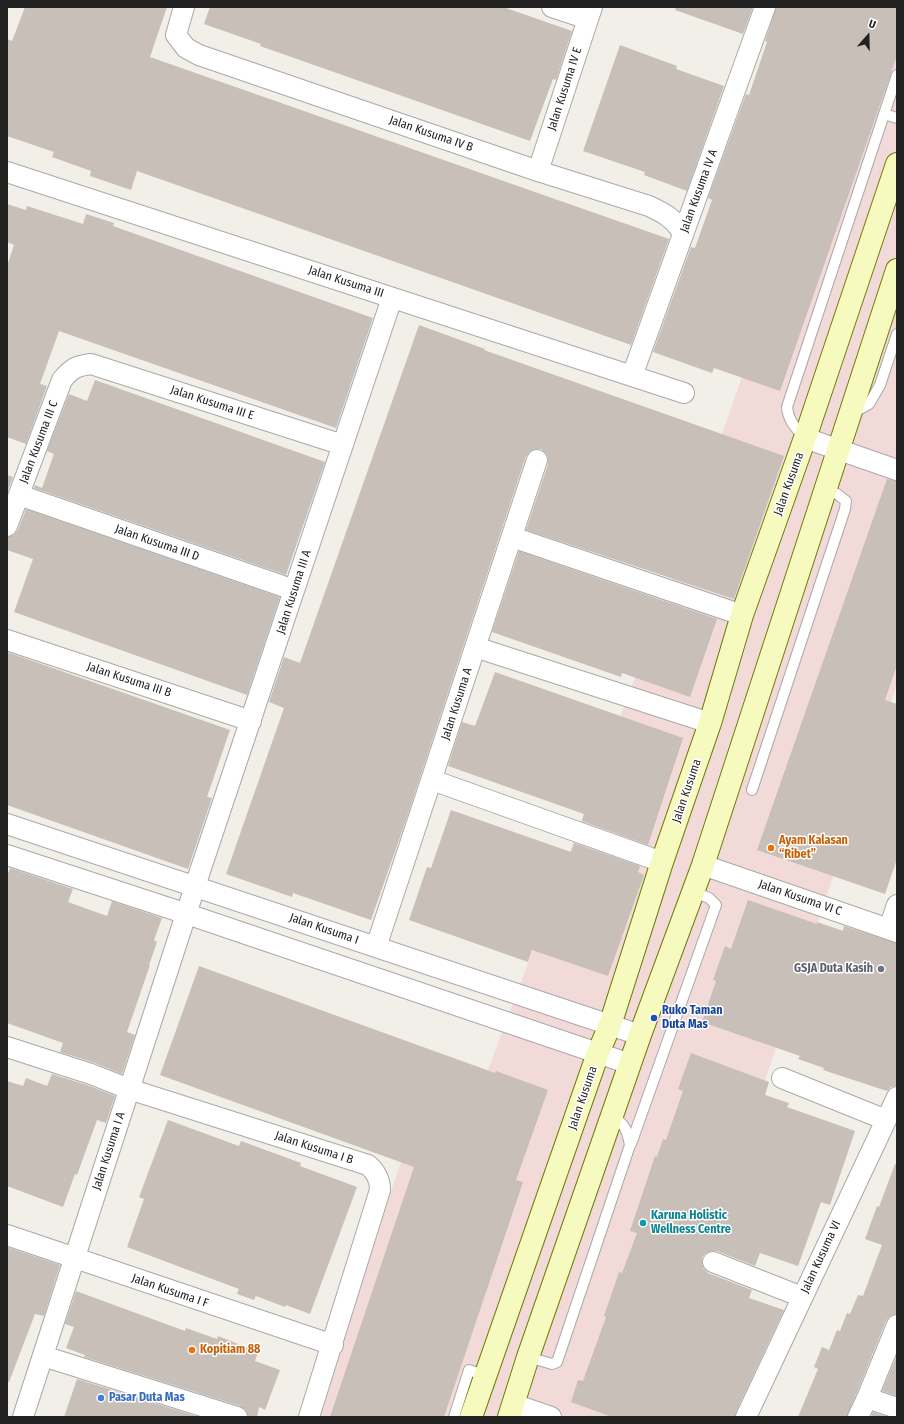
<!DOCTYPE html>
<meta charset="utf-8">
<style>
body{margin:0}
#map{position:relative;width:904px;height:1424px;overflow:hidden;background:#f2efe9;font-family:"Fira Sans Condensed",sans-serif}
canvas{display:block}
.frame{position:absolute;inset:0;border:8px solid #222;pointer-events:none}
.north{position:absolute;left:848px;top:16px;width:40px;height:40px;-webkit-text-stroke:3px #fff;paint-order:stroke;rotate:20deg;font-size:11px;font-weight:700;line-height:16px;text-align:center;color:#222}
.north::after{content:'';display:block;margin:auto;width:14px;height:18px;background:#222;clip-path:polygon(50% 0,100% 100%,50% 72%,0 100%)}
</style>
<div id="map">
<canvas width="904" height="1424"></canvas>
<div class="frame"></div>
<div class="north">U</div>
</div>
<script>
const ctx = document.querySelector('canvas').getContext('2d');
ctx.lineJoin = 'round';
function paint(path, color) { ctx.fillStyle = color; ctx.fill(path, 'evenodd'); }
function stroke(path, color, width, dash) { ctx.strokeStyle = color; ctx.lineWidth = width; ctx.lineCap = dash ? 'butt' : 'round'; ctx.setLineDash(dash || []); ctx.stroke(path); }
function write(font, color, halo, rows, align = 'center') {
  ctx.font = font + ' "Fira Sans Condensed",sans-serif'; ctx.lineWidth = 3; ctx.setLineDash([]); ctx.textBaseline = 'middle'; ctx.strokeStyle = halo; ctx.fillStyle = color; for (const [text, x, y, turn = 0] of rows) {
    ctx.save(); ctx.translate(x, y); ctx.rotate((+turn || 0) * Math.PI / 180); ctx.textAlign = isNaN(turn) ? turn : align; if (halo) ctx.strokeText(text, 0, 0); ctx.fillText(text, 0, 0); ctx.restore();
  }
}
paint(new Path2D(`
 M 870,7 L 897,7 L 897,684 L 653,1417 L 312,1417 L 405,1151 L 464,1134 L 669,587 Z`), '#f2dad9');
paint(new Path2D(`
 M 25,7 L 167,7 L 150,57 L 669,239 L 631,345 L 137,171 L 131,190 L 90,176 L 91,171 L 52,157 L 54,152 L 7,136 L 7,39 L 12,41 Z
 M 210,7 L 503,7 L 572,31 L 556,80 L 553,79 L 530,141 L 260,46 L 261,44 L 204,24 Z
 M 676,7 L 753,7 L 743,34 L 675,10 Z
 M 776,7 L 897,7 L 897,56 L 780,391 L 714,368 L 712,373 L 653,352 L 691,247 L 695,248 L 712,200 L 708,198 L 746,94 L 749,95 L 767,42 L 765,41 Z
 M 620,45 L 677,66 L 676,69 L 724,86 L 687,191 L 644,175 L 645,172 L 583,151 Z
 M 7,204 L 26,210 L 27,206 L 83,224 L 86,214 L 114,223 L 113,226 L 373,318 L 336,428 L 59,331 L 40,384 L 47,386 L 26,444 L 7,437 L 7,266 L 14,245 L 7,242 Z
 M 419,325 L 485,349 L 484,350 L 784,456 L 734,599 L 526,530 L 548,464 L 548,458 L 546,453 L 541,449 L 535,449 L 529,452 L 526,456 L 406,820 L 371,920 L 293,893 L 292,897 L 226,874 L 284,708 L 269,702 L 284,657 L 300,663 Z
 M 95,380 L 325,462 L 286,575 L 34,488 L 35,485 L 42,488 L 54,454 L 47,451 L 69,394 L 87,401 Z
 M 7,475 L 13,477 L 7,493 Z
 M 887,479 L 897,481 L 897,665 L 885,700 L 897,704 L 897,859 L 885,894 L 757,850 Z
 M 26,509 L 280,597 L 247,695 L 14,612 L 33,559 L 7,550 L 7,537 L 14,535 L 18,530 Z
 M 519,551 L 717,619 L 690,697 L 622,673 L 621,677 L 492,632 Z
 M 7,652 L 230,730 L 207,797 L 212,798 L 188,869 L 7,805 Z
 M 495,672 L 683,738 L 648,845 L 582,821 L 584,814 L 448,766 L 462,722 L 475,726 Z
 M 451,810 L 571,852 L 574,843 L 640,866 L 638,872 L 644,875 L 608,976 L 532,950 L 528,962 L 409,920 L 427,867 L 431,868 Z
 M 10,868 L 73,889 L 68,902 L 107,916 L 112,901 L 162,918 L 154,940 L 157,942 L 149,965 L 150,965 L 127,1032 L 135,1035 L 122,1074 L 95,1063 L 60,1052 L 63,1043 L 7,1023 L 7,876 Z
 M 748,900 L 817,924 L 817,922 L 843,931 L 844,926 L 897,943 L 897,1082 L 896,1086 L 891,1087 L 887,1091 L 823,1070 L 824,1068 L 798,1059 L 800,1056 L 702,1022 L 716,981 L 713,980 L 725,946 L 731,949 Z
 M 199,966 L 495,1073 L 496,1071 L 548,1090 L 516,1180 L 523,1182 L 444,1417 L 330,1417 L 414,1167 L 160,1075 Z
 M 691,1053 L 769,1082 L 765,1095 L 789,1103 L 787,1107 L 855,1131 L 830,1205 L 821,1202 L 798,1266 L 760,1253 L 755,1266 L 717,1251 L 712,1251 L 706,1253 L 702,1257 L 702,1264 L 704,1269 L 708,1273 L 752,1290 L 749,1298 L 784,1310 L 736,1412 L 735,1417 L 612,1417 L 571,1402 L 578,1380 L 583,1381 L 606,1317 L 604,1316 L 619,1272 L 622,1273 L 637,1233 L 630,1231 L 655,1156 L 657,1157 L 663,1139 L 666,1140 L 683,1091 L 678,1089 Z
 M 52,1074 L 87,1085 L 115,1096 L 106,1123 L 97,1120 L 77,1175 L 75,1174 L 63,1207 L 7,1186 L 7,1081 L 23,1086 L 26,1078 L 47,1086 Z
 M 168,1120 L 239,1146 L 241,1141 L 301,1163 L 300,1166 L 357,1187 L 310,1314 L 286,1305 L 285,1307 L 256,1296 L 254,1300 L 237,1294 L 239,1289 L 127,1247 L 144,1199 L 139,1197 Z
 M 895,1164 L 897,1165 L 897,1314 L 890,1316 L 886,1321 L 847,1417 L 798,1417 L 818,1369 L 814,1367 L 822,1347 L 829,1350 L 837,1330 L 840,1331 L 847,1313 L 850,1314 L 858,1295 L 863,1296 L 882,1245 L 865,1239 L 877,1206 L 879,1207 Z
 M 7,1247 L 60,1265 L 44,1316 L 35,1314 L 9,1382 L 7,1382 Z
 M 76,1291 L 185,1331 L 186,1328 L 217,1339 L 218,1336 L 258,1352 L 255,1361 L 280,1370 L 265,1410 L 259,1407 L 257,1417 L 248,1417 L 246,1410 L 240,1406 L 84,1357 L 85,1355 L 66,1348 L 74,1327 L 65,1324 Z
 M 897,1355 L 897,1396 L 882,1391 Z
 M 77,1379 L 199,1417 L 64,1417 Z
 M 873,1412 L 888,1417 L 871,1417 Z`), '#c7bfb8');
const lane = new Path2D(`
 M 884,114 L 897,118
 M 853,413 L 869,404 L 880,385 L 897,334
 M 805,438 C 796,428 788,421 787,407 L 897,75
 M 752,790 L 845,509 L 846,501 L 837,494 L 826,490
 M 631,1144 L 716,905 L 709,898 L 694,892
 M 528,1357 L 552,1364 L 557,1362 L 630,1145 C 627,1129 625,1125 612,1115
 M 454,1417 L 469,1370 L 486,1376`);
const street = new Path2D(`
 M 184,7 L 176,35 L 186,48 L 199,55 L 538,171 L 649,206 C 664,213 677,220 683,235
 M 552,7 L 588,19
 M 538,171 L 592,7
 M 7,172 L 684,393
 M 632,376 L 765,7
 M 805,438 L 897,470
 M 19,495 L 294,590
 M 7,526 L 62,380 C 72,368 76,366 91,364 L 343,445
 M 512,537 L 742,615
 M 7,640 L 251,721
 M 475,647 L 710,723
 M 432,780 L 662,862
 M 7,824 L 640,1035
 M 7,855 L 187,914 L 630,1064
 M 703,865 L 897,932
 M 889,929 L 897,905
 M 376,947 L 537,460
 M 7,1047 L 91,1074 L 129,1089 L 368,1165 C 376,1172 380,1179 380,1190 L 309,1417
 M 782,1078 L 886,1120
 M 7,1235 L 333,1345
 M 713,1262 L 802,1297
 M 43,1356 L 237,1417
 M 867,1398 L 897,1408
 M 513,1404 L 551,1417
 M 23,1417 L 201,868 L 392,298
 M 746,1417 L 897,1097
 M 858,1417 L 867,1398 L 897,1325`);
const secondary = new Path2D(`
 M 471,1417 L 598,1053 L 610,1025 L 662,862 L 710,723 L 742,615 L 805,438 L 897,164
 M 509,1417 L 528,1357 L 640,1035 L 703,865 L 897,270`);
stroke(lane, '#a9a9a9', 12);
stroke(street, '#a9a9a9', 22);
stroke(secondary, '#707d05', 24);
stroke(lane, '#fff', 10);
stroke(street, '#fff', 20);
stroke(secondary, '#f7fabf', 22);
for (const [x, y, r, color] of [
 [771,848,4,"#e8710a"],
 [881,969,4,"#6b7280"],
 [654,1018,4,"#1a4fb4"],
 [643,1223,4,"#0f9aa8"],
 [192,1350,4,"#e8710a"],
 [101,1398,4,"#3f7fe0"]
]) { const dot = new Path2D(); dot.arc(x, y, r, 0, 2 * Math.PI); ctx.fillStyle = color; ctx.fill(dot); stroke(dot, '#fff', 1.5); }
write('12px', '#222', '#fff', [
 ["Jalan Kusuma IV E",565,89,-72],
 ["Jalan Kusuma IV B",431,134,19],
 ["Jalan Kusuma IV A",699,191,-70],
 ["Jalan Kusuma III",346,282,18],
 ["Jalan Kusuma III E",212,403,18],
 ["Jalan Kusuma III C",39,442,-69],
 ["Jalan Kusuma",789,484,-70],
 ["Jalan Kusuma III D",157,543,19],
 ["Jalan Kusuma III A",294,592,-72],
 ["Jalan Kusuma III B",129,680,18],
 ["Jalan Kusuma A",457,704,-72],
 ["Jalan Kusuma",687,791,-71],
 ["Jalan Kusuma VI C",800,898,19],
 ["Jalan Kusuma I",324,929,19],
 ["Jalan Kusuma",583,1098,-71],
 ["Jalan Kusuma I B",314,1148,18],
 ["Jalan Kusuma I A",109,1151,-72],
 ["Jalan Kusuma VI",821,1257,-65],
 ["Jalan Kusuma I F",170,1291,19]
]);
write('bold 12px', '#c56008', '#fff', [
 ["Ayam Kalasan",779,841],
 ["“Ribet”",779,855],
 ["Kopitiam 88",200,1350]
], 'left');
write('bold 12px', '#5b616d', '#fff', [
 ["GSJA Duta Kasih",873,969]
], 'right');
write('bold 12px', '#164399', '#fff', [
 ["Ruko Taman",662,1011],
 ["Duta Mas",662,1025]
], 'left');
write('bold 12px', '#0d838f', '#fff', [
 ["Karuna Holistic",651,1216],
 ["Wellness Centre",651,1230]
], 'left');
write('bold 12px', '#366cbe', '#fff', [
 ["Pasar Duta Mas",109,1398]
], 'left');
</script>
